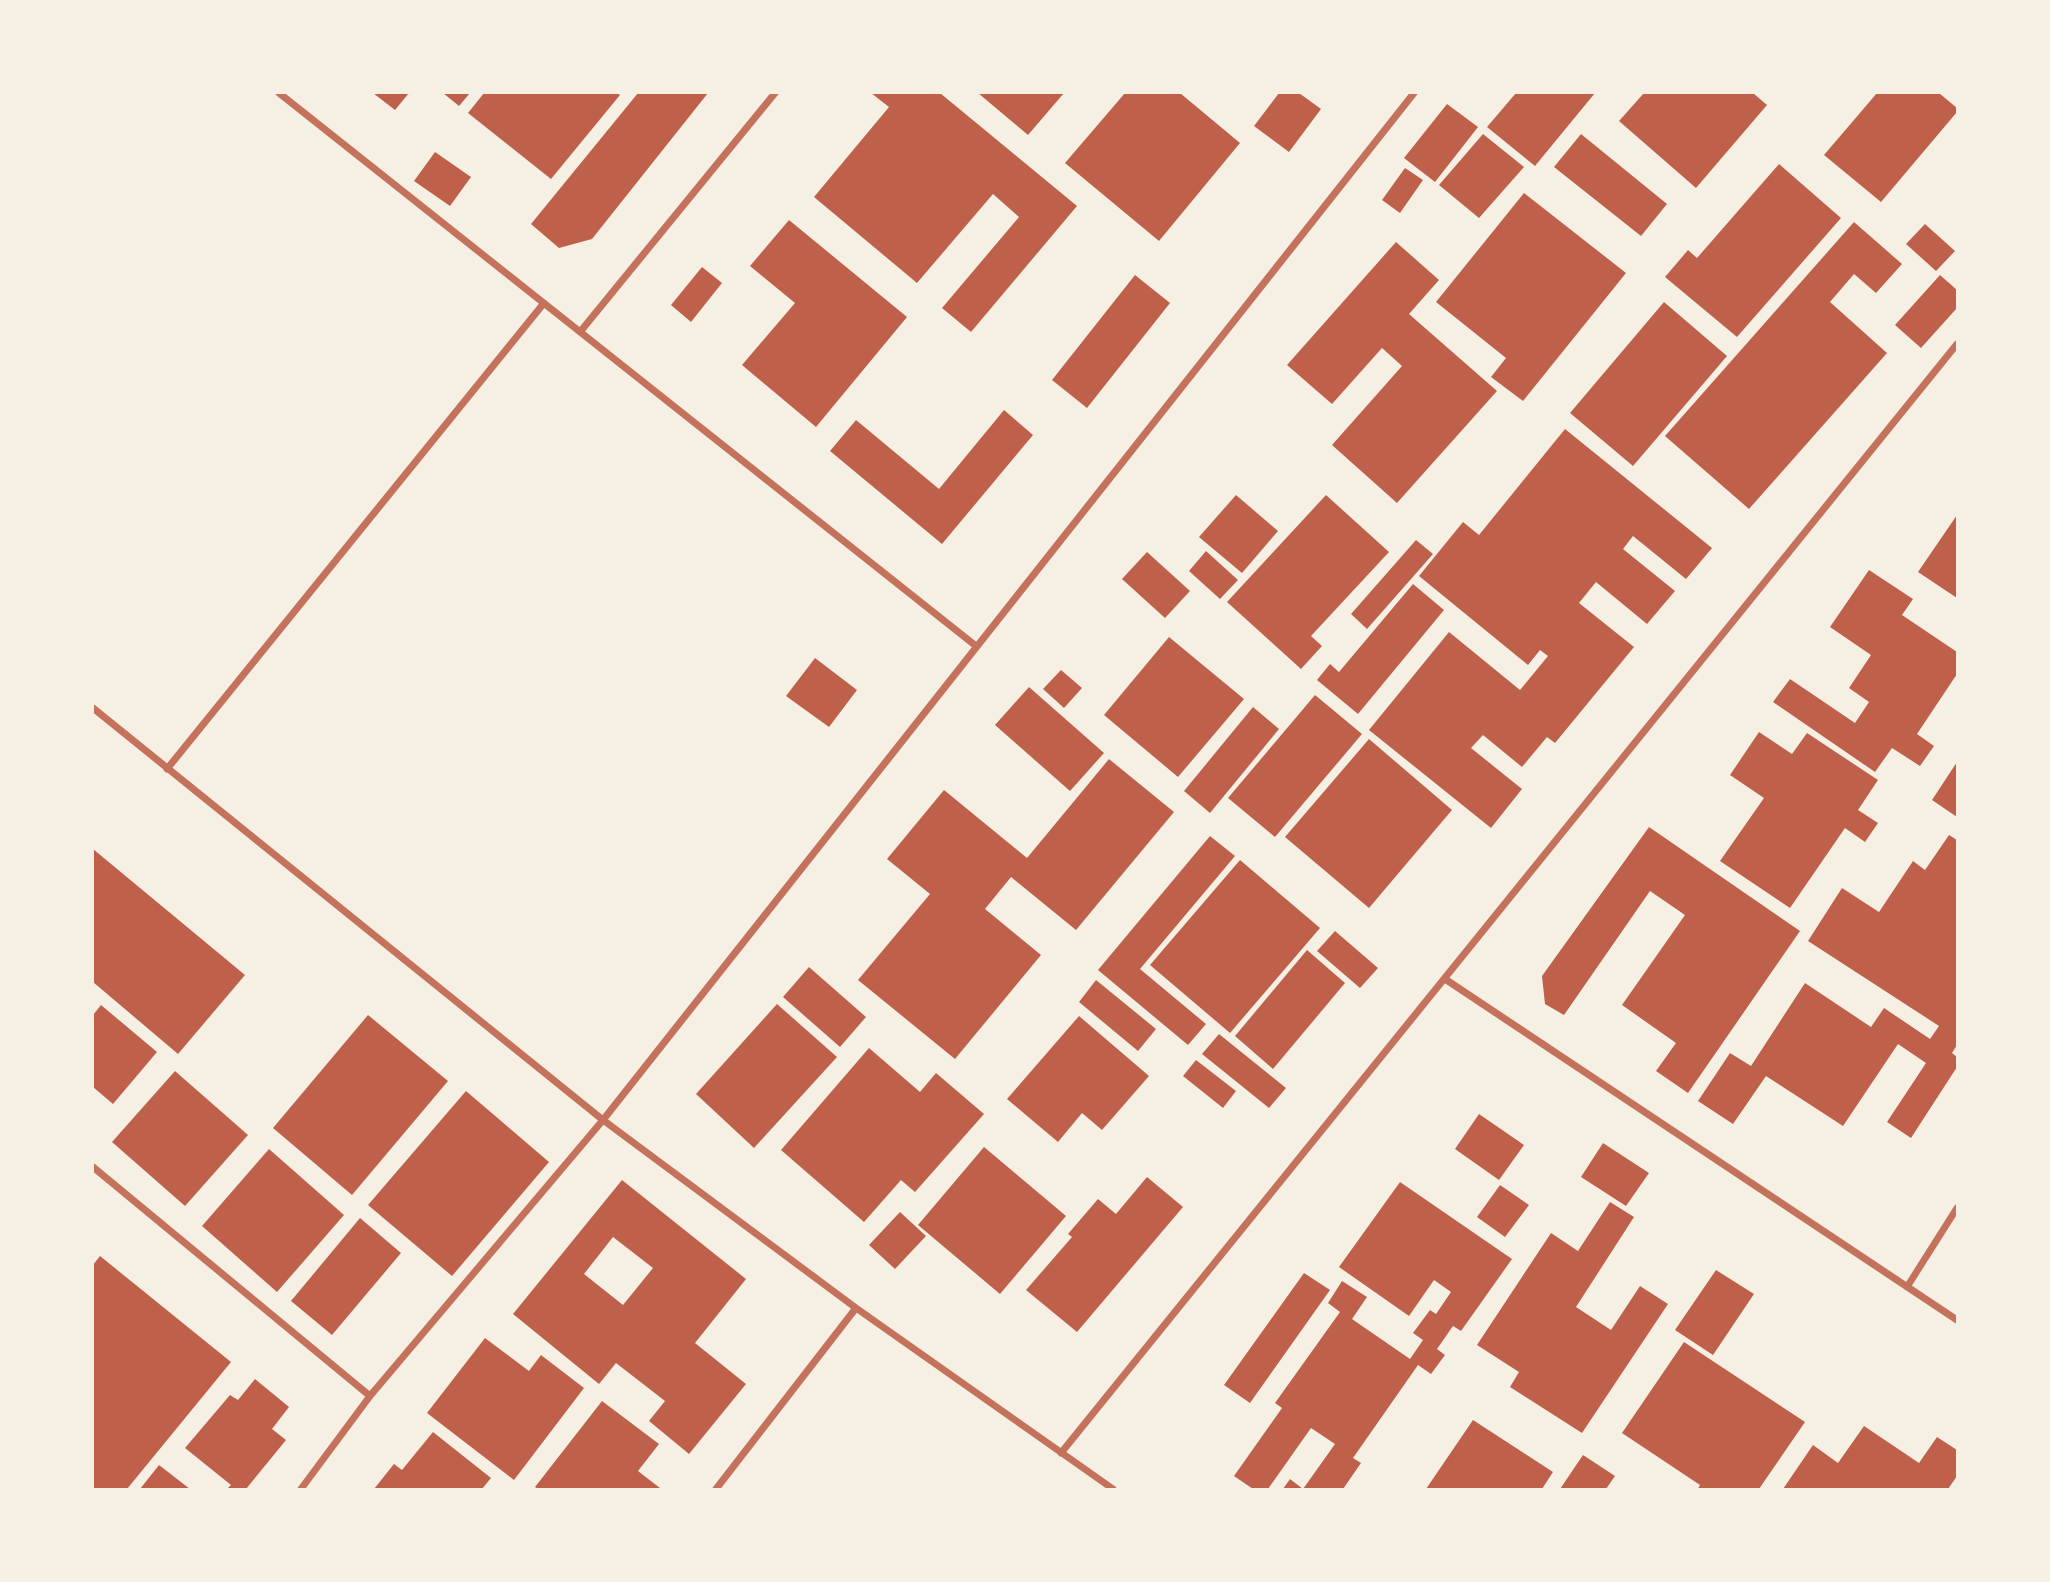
<!DOCTYPE html>
<style>
body{margin:0}
#map{position:relative;width:2050px;height:1582px;overflow:hidden;background:#f6efe4;font-family:Jost,sans-serif}
canvas{display:block}
.frame{position:absolute;inset:0;border:94px solid #f6efe4;pointer-events:none}
</style>
<div id="map">
<canvas width="2050" height="1582"></canvas>
<div class="frame"></div>
</div>
<script>
const ctx = document.querySelector('canvas').getContext('2d');
ctx.lineJoin = 'round';
function paint(path, color) { ctx.fillStyle = color; ctx.fill(path, 'evenodd'); }
function stroke(path, color, width, dash) { ctx.strokeStyle = color; ctx.lineWidth = width; ctx.lineCap = dash ? 'butt' : 'round'; ctx.setLineDash(dash || []); ctx.stroke(path); }
paint(new Path2D(`
 M 373,93 L 409,93 L 395,110 Z
 M 443,93 L 470,93 L 459,106 Z
 M 484,93 L 617,93 L 620,95 L 551,179 L 468,113 Z
 M 638,93 L 708,93 L 592,239 L 559,248 L 531,224 Z
 M 871,93 L 940,93 L 1077,206 L 971,332 L 942,308 L 1019,217 L 993,194 L 917,283 L 814,197 L 889,107 Z
 M 978,93 L 1064,93 L 1028,135 Z
 M 1125,93 L 1180,93 L 1240,143 L 1159,241 L 1065,163 Z
 M 1279,93 L 1299,93 L 1321,109 L 1289,152 L 1254,126 Z
 M 1516,93 L 1595,93 L 1535,166 L 1487,127 Z
 M 1644,93 L 1753,93 L 1767,105 L 1696,188 L 1619,121 Z
 M 1877,93 L 1939,93 L 1957,108 L 1957,112 L 1881,202 L 1824,155 Z
 M 1447,104 L 1478,127 L 1435,182 L 1404,158 Z
 M 1483,134 L 1524,167 L 1479,218 L 1439,185 Z
 M 1581,134 L 1667,204 L 1641,236 L 1554,167 Z
 M 435,152 L 471,177 L 450,206 L 414,181 Z
 M 1779,164 L 1841,218 L 1737,337 L 1665,277 L 1688,250 L 1697,258 Z
 M 1405,168 L 1423,180 L 1400,213 L 1382,200 Z
 M 1524,193 L 1626,273 L 1523,401 L 1491,377 L 1506,358 L 1436,302 Z
 M 789,220 L 907,317 L 816,427 L 742,365 L 795,303 L 750,266 Z
 M 1854,222 L 1902,264 L 1876,293 L 1854,274 L 1830,302 L 1887,353 L 1749,509 L 1665,436 Z
 M 1925,224 L 1955,251 L 1936,271 L 1906,244 Z
 M 1396,242 L 1439,280 L 1409,314 L 1497,391 L 1397,503 L 1332,445 L 1402,366 L 1382,348 L 1332,404 L 1287,365 Z
 M 702,267 L 722,283 L 691,322 L 671,305 Z
 M 1135,275 L 1170,303 L 1087,408 L 1052,380 Z
 M 1940,275 L 1957,290 L 1957,308 L 1921,348 L 1895,325 Z
 M 1664,302 L 1727,356 L 1633,466 L 1570,413 Z
 M 1004,410 L 1033,435 L 942,544 L 830,451 L 856,420 L 939,489 Z
 M 1565,429 L 1712,548 L 1686,579 L 1633,536 L 1623,549 L 1675,591 L 1647,624 L 1596,582 L 1579,603 L 1634,647 L 1555,743 L 1547,737 L 1522,767 L 1483,735 L 1471,748 L 1522,789 L 1491,828 L 1369,730 L 1449,632 L 1520,690 L 1548,656 L 1540,650 L 1528,665 L 1419,576 L 1463,522 L 1479,535 Z
 M 1236,495 L 1278,531 L 1242,573 L 1199,537 Z
 M 1326,495 L 1389,552 L 1311,636 L 1322,646 L 1301,669 L 1227,602 Z
 M 1957,515 L 1957,598 L 1918,572 Z
 M 1416,540 L 1433,554 L 1367,629 L 1351,614 Z
 M 1206,551 L 1238,580 L 1220,599 L 1189,571 Z
 M 1147,552 L 1190,591 L 1165,618 L 1122,579 Z
 M 1869,570 L 1913,599 L 1902,615 L 1957,652 L 1957,674 L 1917,734 L 1934,746 L 1920,766 L 1892,748 L 1875,772 L 1773,702 L 1790,679 L 1855,723 L 1869,702 L 1849,688 L 1871,655 L 1830,627 Z
 M 1413,584 L 1444,610 L 1358,714 L 1317,680 L 1330,664 L 1339,672 Z
 M 1169,637 L 1244,699 L 1178,777 L 1104,715 Z
 M 815,658 L 857,690 L 829,727 L 786,696 Z
 M 1061,670 L 1082,688 L 1064,708 L 1043,689 Z
 M 1029,687 L 1104,753 L 1070,791 L 995,725 Z
 M 1315,695 L 1362,734 L 1275,837 L 1228,798 Z
 M 1253,707 L 1279,729 L 1210,813 L 1184,791 Z
 M 1759,732 L 1792,754 L 1807,733 L 1878,780 L 1858,810 L 1878,823 L 1865,842 L 1845,828 L 1790,908 L 1720,861 L 1764,798 L 1730,775 Z
 M 1369,739 L 1452,810 L 1369,908 L 1285,837 Z
 M 1109,759 L 1174,812 L 1076,930 L 1011,877 L 985,909 L 1041,955 L 955,1059 L 858,980 L 930,894 L 887,859 L 944,790 L 1027,858 Z
 M 1957,762 L 1957,817 L 1932,800 Z
 M 1649,827 L 1800,931 L 1688,1093 L 1656,1071 L 1676,1043 L 1622,1005 L 1685,915 L 1650,891 L 1564,1015 L 1545,1004 L 1542,976 Z
 M 1949,835 L 1957,840 L 1957,1045 L 1952,1053 L 1957,1057 L 1957,1067 L 1911,1138 L 1887,1122 L 1926,1063 L 1898,1044 L 1843,1126 L 1766,1076 L 1733,1124 L 1698,1101 L 1730,1053 L 1751,1066 L 1805,983 L 1871,1027 L 1884,1008 L 1930,1039 L 1939,1026 L 1808,941 L 1842,888 L 1879,912 L 1913,861 L 1925,870 Z
 M 1210,836 L 1235,856 L 1140,969 L 1206,1024 L 1188,1045 L 1098,970 Z
 M 93,849 L 245,975 L 178,1054 L 93,982 Z
 M 1240,860 L 1320,928 L 1230,1033 L 1150,965 Z
 M 1335,931 L 1378,968 L 1360,988 L 1317,951 Z
 M 1307,950 L 1345,983 L 1273,1069 L 1235,1036 Z
 M 809,967 L 866,1017 L 840,1047 L 783,997 Z
 M 1096,980 L 1156,1029 L 1138,1051 L 1079,1002 Z
 M 777,1004 L 837,1057 L 754,1148 L 696,1094 Z
 M 101,1005 L 157,1052 L 113,1104 L 93,1087 L 93,1015 Z
 M 368,1015 L 448,1081 L 352,1195 L 273,1128 Z
 M 1079,1016 L 1149,1076 L 1102,1130 L 1082,1113 L 1058,1142 L 1007,1099 Z
 M 1219,1034 L 1286,1088 L 1269,1108 L 1202,1054 Z
 M 869,1048 L 920,1092 L 936,1073 L 984,1114 L 915,1192 L 901,1180 L 864,1222 L 781,1150 Z
 M 1196,1060 L 1236,1091 L 1223,1108 L 1183,1076 Z
 M 175,1071 L 248,1135 L 185,1206 L 112,1142 Z
 M 466,1091 L 549,1162 L 452,1276 L 368,1205 Z
 M 1479,1114 L 1524,1145 L 1499,1180 L 1455,1149 Z
 M 1603,1143 L 1649,1173 L 1626,1206 L 1581,1177 Z
 M 984,1147 L 1066,1216 L 1000,1294 L 918,1225 Z
 M 269,1149 L 344,1215 L 277,1292 L 202,1226 Z
 M 1147,1177 L 1183,1207 L 1077,1332 L 1026,1290 L 1072,1237 L 1068,1234 L 1098,1199 L 1116,1214 Z
 M 622,1180 L 746,1279 L 695,1343 L 746,1384 L 689,1454 L 649,1421 L 665,1401 L 616,1363 L 599,1384 L 513,1314 ZM 613,1237 L 653,1268 L 623,1305 L 584,1274 Z
 M 1400,1182 L 1512,1259 L 1461,1331 L 1453,1326 L 1437,1349 L 1445,1355 L 1431,1374 L 1418,1365 L 1353,1458 L 1361,1463 L 1343,1489 L 1283,1489 L 1290,1479 L 1303,1489 L 1335,1444 L 1311,1428 L 1268,1489 L 1253,1489 L 1234,1476 L 1282,1408 L 1275,1403 L 1340,1312 L 1328,1303 L 1342,1281 L 1367,1297 L 1352,1319 L 1410,1359 L 1423,1340 L 1413,1333 L 1430,1310 L 1436,1314 L 1451,1292 L 1434,1280 L 1409,1316 L 1339,1267 Z
 M 1500,1185 L 1529,1205 L 1505,1237 L 1477,1217 Z
 M 1610,1202 L 1634,1217 L 1576,1307 L 1611,1330 L 1640,1286 L 1668,1304 L 1582,1433 L 1510,1387 L 1519,1372 L 1477,1345 L 1551,1233 L 1578,1251 Z
 M 900,1212 L 926,1236 L 895,1269 L 869,1245 Z
 M 360,1218 L 401,1253 L 332,1335 L 291,1301 Z
 M 100,1256 L 231,1362 L 127,1489 L 93,1489 L 93,1265 Z
 M 1716,1270 L 1754,1294 L 1713,1355 L 1675,1330 Z
 M 1304,1273 L 1330,1290 L 1250,1403 L 1224,1385 Z
 M 485,1338 L 529,1371 L 541,1355 L 584,1388 L 514,1480 L 427,1413 Z
 M 1684,1342 L 1805,1422 L 1759,1489 L 1698,1489 L 1700,1485 L 1622,1433 Z
 M 255,1379 L 289,1407 L 272,1429 L 286,1440 L 246,1489 L 227,1489 L 231,1485 L 185,1448 L 230,1395 L 238,1400 Z
 M 602,1401 L 659,1444 L 638,1471 L 660,1488 L 659,1489 L 538,1489 L 535,1487 Z
 M 1473,1420 L 1553,1472 L 1542,1489 L 1426,1489 Z
 M 1864,1426 L 1919,1463 L 1937,1437 L 1957,1450 L 1957,1476 L 1948,1489 L 1783,1489 L 1813,1445 L 1838,1463 Z
 M 433,1432 L 491,1478 L 482,1489 L 374,1489 L 394,1464 L 402,1470 Z
 M 1583,1455 L 1615,1476 L 1606,1489 L 1560,1489 Z
 M 159,1465 L 190,1489 L 140,1489 Z`), '#bf614a');
stroke(new Path2D(`
 M 279,93 L 976,646
 M 580,332 L 775,93
 M 93,708 L 603,1120 L 856,1308 L 1113,1489
 M 167,769 L 544,303
 M 1445,979 L 1957,1320
 M 93,1167 L 370,1396
 M 1907,1287 L 1957,1208
 M 1061,1453 L 1957,344
 M 301,1489 L 370,1396 L 603,1120 L 1414,93
 M 716,1489 L 856,1308`), '#c5725c', 7);
</script>
